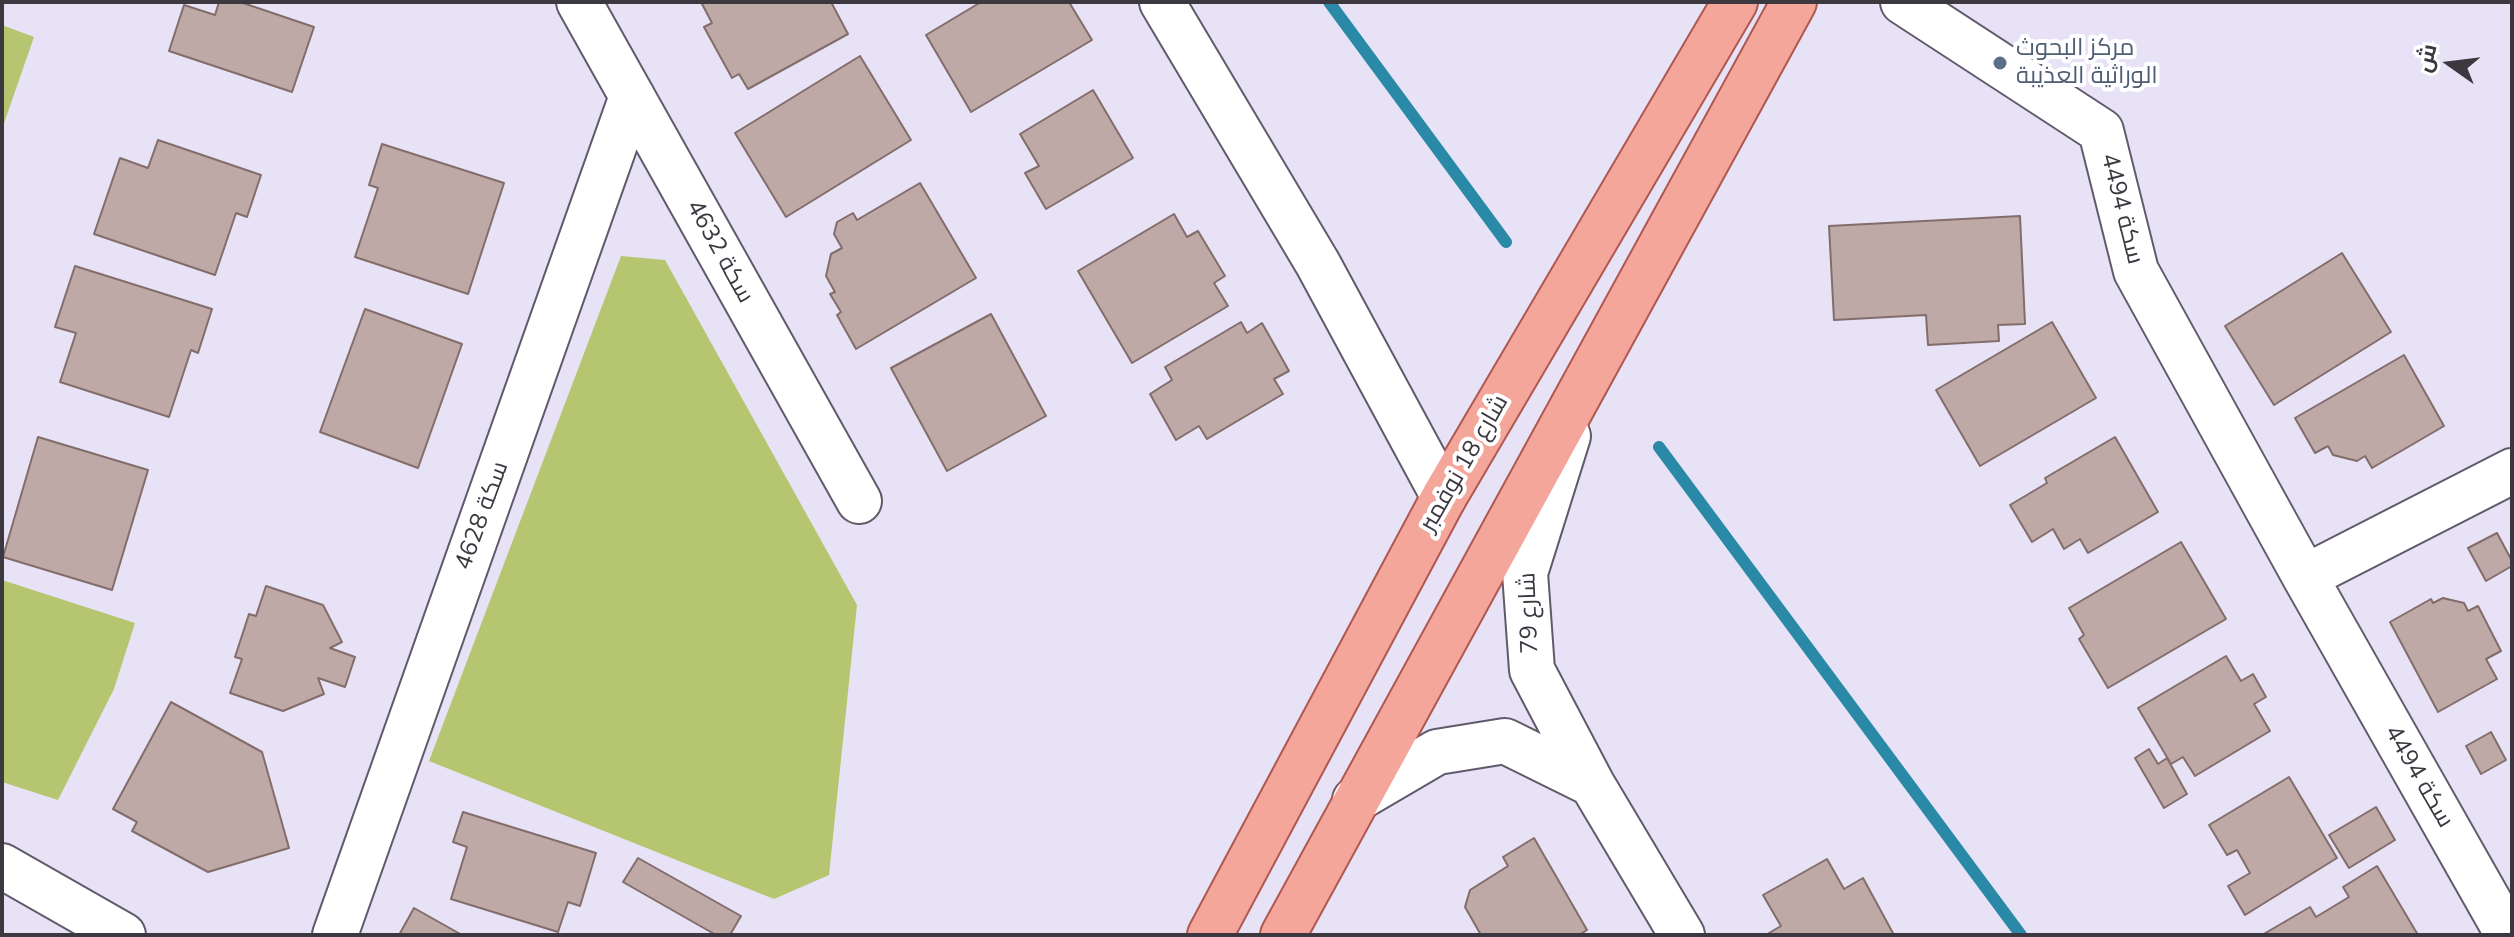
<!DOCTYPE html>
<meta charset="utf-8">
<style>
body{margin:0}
#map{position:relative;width:2514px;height:937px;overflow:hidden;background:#e8e2f6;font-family:"Nunito Sans",Cairo,sans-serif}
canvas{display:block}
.frame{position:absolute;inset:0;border:4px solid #3b3840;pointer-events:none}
.north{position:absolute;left:2410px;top:24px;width:80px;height:80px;-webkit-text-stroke:6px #fff;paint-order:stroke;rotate:284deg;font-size:22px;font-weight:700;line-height:32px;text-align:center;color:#3b3840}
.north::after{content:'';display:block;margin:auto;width:28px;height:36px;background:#3b3840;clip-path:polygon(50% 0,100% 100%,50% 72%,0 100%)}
</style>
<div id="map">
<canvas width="2514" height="937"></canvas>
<div class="frame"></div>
<div class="north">ش</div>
</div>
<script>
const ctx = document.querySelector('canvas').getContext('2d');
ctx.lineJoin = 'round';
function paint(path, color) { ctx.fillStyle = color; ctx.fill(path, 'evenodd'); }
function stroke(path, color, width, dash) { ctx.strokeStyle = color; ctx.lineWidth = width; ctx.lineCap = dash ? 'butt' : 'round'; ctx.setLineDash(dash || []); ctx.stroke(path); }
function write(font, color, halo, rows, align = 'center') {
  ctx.font = font + ' "Nunito Sans",Cairo,sans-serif'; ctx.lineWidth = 8; ctx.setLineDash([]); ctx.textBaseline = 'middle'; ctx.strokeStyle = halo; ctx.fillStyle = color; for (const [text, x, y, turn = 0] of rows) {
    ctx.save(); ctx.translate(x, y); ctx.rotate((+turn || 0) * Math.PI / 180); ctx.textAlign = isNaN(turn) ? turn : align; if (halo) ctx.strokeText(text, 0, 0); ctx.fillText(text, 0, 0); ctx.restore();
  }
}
paint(new Path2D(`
 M 2,25 L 34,37 L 2,129 Z
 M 621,256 L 665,260 L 857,605 L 829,875 L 774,899 L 429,761 Z
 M 2,580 L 135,623 L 114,689 L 58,800 L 2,782 Z`), '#b6c56f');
stroke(new Path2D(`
 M 1329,2 L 1506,242
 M 1659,447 L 2021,935`), '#2a89a6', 12);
const building = new Path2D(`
 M 219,2 L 240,2 L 314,27 L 292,92 L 169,51 L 184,5 L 215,15 Z
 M 701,2 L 831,2 L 848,34 L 748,89 L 739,74 L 732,78 L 704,27 L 712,23 Z
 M 981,2 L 1069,2 L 1092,40 L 971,112 L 926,35 Z
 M 860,56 L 911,140 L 786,217 L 735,133 Z
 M 1093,90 L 1133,158 L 1046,209 L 1025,173 L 1039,166 L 1020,134 Z
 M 158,140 L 261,175 L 247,217 L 236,213 L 215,275 L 94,234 L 120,158 L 148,168 Z
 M 382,144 L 504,183 L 468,294 L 355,257 L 378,188 L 369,185 Z
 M 920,183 L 976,278 L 856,349 L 837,315 L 841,312 L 830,294 L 835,292 L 826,276 L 831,254 L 842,248 L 834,234 L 837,222 L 853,213 L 857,220 Z
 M 1174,214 L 1187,237 L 1198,231 L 1225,276 L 1214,283 L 1228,306 L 1132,363 L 1078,271 Z
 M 2020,216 L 2025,324 L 1998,325 L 1999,341 L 1928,345 L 1926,315 L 1834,320 L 1829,226 Z
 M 2342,253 L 2391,332 L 2274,405 L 2225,326 Z
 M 75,266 L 212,309 L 198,353 L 191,350 L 169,417 L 60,382 L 76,333 L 55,327 Z
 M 365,309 L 462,344 L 418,468 L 320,432 Z
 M 991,314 L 1046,416 L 947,471 L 891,368 Z
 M 1241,322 L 1247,333 L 1262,323 L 1289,371 L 1274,379 L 1283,394 L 1207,439 L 1199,426 L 1176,440 L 1150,394 L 1172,380 L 1165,367 Z
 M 2052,322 L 2096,398 L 1980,466 L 1936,390 Z
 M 2404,355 L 2444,426 L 2372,468 L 2365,456 L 2357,461 L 2333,455 L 2328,446 L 2315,453 L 2295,418 Z
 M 38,437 L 148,470 L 112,590 L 3,557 Z
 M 2115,437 L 2158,512 L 2088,553 L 2080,539 L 2064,549 L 2053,529 L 2032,542 L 2010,505 L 2047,483 L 2045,478 Z
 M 2497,533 L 2512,561 L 2512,566 L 2486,581 L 2468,548 Z
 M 2181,542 L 2226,619 L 2108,688 L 2079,639 L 2084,635 L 2069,608 Z
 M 266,586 L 323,605 L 342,642 L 330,648 L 355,657 L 345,687 L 318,678 L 324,694 L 283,711 L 230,693 L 242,659 L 235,657 L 249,614 L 256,616 Z
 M 2443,598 L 2464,603 L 2468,611 L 2478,606 L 2501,651 L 2486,659 L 2497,679 L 2438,712 L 2390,622 L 2431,599 L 2433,603 Z
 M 2226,656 L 2241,681 L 2253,674 L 2266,697 L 2254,704 L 2270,731 L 2195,776 L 2183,757 L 2171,764 L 2138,708 Z
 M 171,702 L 262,752 L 289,848 L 208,872 L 132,831 L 137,822 L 113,809 Z
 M 2491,732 L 2506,760 L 2481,774 L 2466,746 Z
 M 2149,749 L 2158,764 L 2167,758 L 2187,794 L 2164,808 L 2135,758 Z
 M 2289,777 L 2337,858 L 2245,915 L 2228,886 L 2250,873 L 2237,850 L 2227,855 L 2209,825 Z
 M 2376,807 L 2395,840 L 2349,868 L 2329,835 Z
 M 463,812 L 596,853 L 580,906 L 568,902 L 558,932 L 451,899 L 467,847 L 453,842 Z
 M 1534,838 L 1587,930 L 1579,935 L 1481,935 L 1465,907 L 1470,890 L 1508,866 L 1503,857 Z
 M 638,858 L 741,916 L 730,935 L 716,935 L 623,882 Z
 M 1827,859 L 1844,889 L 1863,878 L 1894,935 L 1770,935 L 1769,933 L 1781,926 L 1763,895 Z
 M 2377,866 L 2418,935 L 2262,935 L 2310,907 L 2316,917 L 2349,897 L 2343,887 Z
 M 414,908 L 462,935 L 399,935 Z`);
paint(building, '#bfa9a6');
stroke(building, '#826d6b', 2);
const minor = new Path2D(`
 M 579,2 L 859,501
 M 1162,2 L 1318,264 L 1444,497
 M 1903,2 L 2101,131 L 2136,271 L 2305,577 L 2508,935
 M 1568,436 L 1525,573 L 1532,670 L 1592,784 L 1682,935
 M 2305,577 L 2512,471
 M 1355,800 L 1437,752 L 1505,741 L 1592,784
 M 2,866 L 123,935
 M 335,935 L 632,96`);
const primary = new Path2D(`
 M 1210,935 L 1444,497 L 1735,2
 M 1283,935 L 1794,2`);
stroke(minor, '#605a6b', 48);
stroke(primary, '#af5850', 48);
stroke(minor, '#fff', 44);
stroke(primary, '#f4a69b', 44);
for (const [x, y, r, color] of [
 [2000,63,8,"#5c6f8a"]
]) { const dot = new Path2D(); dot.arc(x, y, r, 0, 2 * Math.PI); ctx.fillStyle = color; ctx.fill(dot); stroke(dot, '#fff', 3); }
write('24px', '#4e5e75', '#fff', [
 ["مركز البحوث",2016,49],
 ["الوراثية العذيبة",2016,77]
], 'left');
write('24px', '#3b3840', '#fff', [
 ["سكة 4494",2121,209,76],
 ["سكة 4632",719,252,61],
 ["شارع 18 نوفمبر",1465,464,-60],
 ["سكة 4628",483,516,-70],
 ["79 شارع",1530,613,-92],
 ["سكة 4494",2418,777,60]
]);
</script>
